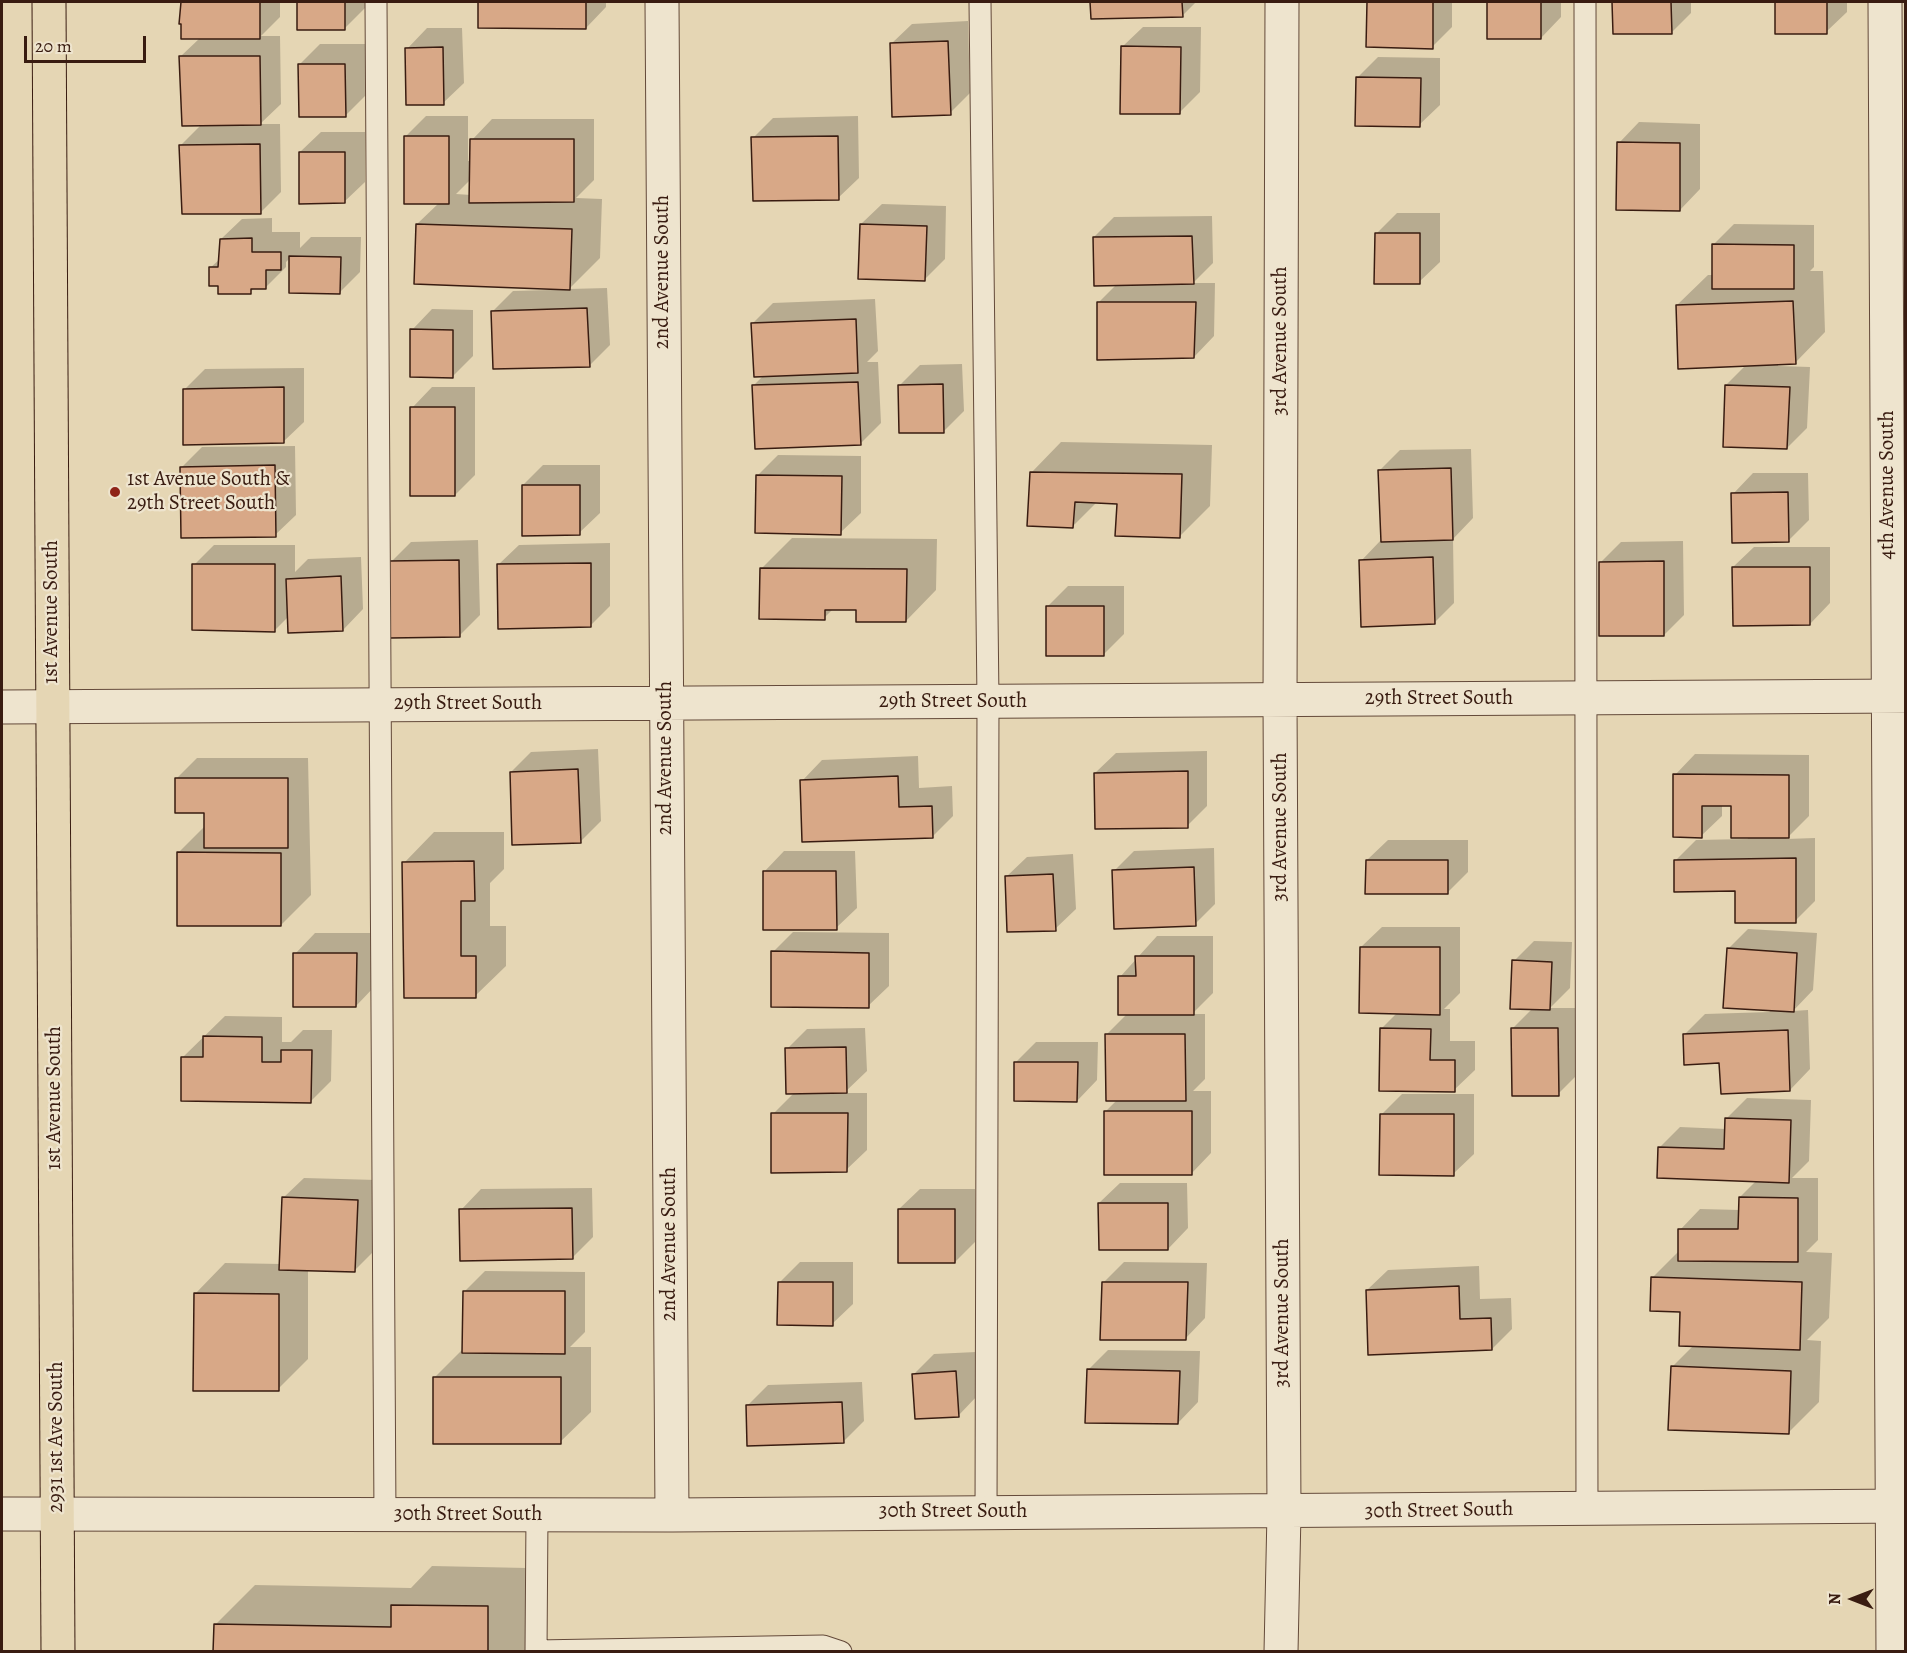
<!DOCTYPE html>
<style>
body{margin:0}
#map{position:relative;width:1907px;height:1653px;overflow:hidden;background:#e5d6b4;font-family:Alegreya,serif}
canvas{display:block}
.frame{position:absolute;inset:0;border:3px solid #391c11;pointer-events:none}
.north{position:absolute;left:1823px;top:1569px;width:60px;height:60px;-webkit-text-stroke:4px #eee4ce;paint-order:stroke;rotate:270deg;font-size:16px;font-weight:700;line-height:24px;text-align:center;color:#391c11}
.north::after{content:'';display:block;margin:auto;width:21px;height:27px;background:#391c11;clip-path:polygon(50% 0,100% 100%,50% 72%,0 100%)}
.scale{position:absolute;left:24px;top:36px;width:122px;height:27px;box-sizing:border-box;border:3px solid #391c11;border-top:0;padding-left:8px;font-size:18px;line-height:21px;white-space:nowrap;color:#391c11;-webkit-text-stroke:4px #eee4ce;paint-order:stroke}
</style>
<div id="map">
<canvas width="1907" height="1653"></canvas>
<div class="frame"></div>
<div class="north">N</div>
<div class="scale">20 m</div>
</div>
<script>
const ctx = document.querySelector('canvas').getContext('2d');
ctx.lineJoin = 'round';
function paint(path, color) { ctx.fillStyle = color; ctx.fill(path, 'evenodd'); }
function stroke(path, color, width, dash) { ctx.strokeStyle = color; ctx.lineWidth = width; ctx.lineCap = dash ? 'butt' : 'round'; ctx.setLineDash(dash || []); ctx.stroke(path); }
function write(font, color, halo, rows, align = 'center') {
  ctx.font = font + ' Alegreya,serif'; ctx.lineWidth = 4.5; ctx.setLineDash([]); ctx.textBaseline = 'middle'; ctx.strokeStyle = halo; ctx.fillStyle = color; for (const [text, x, y, turn = 0] of rows) {
    ctx.save(); ctx.translate(x, y); ctx.rotate((+turn || 0) * Math.PI / 180); ctx.textAlign = isNaN(turn) ? turn : align; if (halo) ctx.strokeText(text, 0, 0); ctx.fillText(text, 0, 0); ctx.restore();
  }
}
paint(new Path2D(`
 M 180,2 L 280,2 L 280,17 L 261,36 L 280,36 L 281,104 L 260,124 L 280,124 L 281,192 L 261,212 L 181,145 L 202,124 L 181,56 L 200,38 L 180,22 Z
 M 299,2 L 365,2 L 365,8 L 345,28 L 299,28 Z
 M 480,2 L 606,2 L 606,7 L 586,28 L 480,26 Z
 M 1092,2 L 1196,2 L 1182,16 L 1092,18 Z
 M 1368,2 L 1452,2 L 1452,27 L 1432,47 L 1368,46 Z
 M 1489,2 L 1561,2 L 1561,17 L 1541,38 L 1488,38 Z
 M 1614,2 L 1691,2 L 1691,13 L 1671,33 L 1614,33 Z
 M 1776,2 L 1847,2 L 1847,12 L 1826,32 L 1777,33 Z
 M 968,21 L 970,93 L 950,113 L 891,44 L 912,24 Z
 M 1143,27 L 1201,27 L 1200,92 L 1180,112 L 1122,47 Z
 M 427,28 L 462,28 L 464,83 L 443,103 L 407,49 Z
 M 320,44 L 365,44 L 366,95 L 346,115 L 299,65 Z
 M 1378,57 L 1440,58 L 1440,105 L 1419,125 L 1357,78 Z
 M 426,116 L 468,116 L 468,161 L 471,161 L 472,140 L 492,119 L 594,119 L 594,180 L 576,198 L 602,199 L 600,258 L 569,289 L 607,288 L 610,345 L 589,366 L 492,312 L 513,291 L 550,290 L 550,288 L 417,224 L 439,203 L 406,136 ZM 471,179 L 471,195 L 456,194 Z
 M 858,116 L 859,178 L 838,198 L 753,138 L 773,118 Z
 M 1639,122 L 1700,124 L 1700,189 L 1680,210 L 1619,143 Z
 M 321,132 L 365,132 L 365,182 L 344,202 L 300,152 Z
 M 882,204 L 946,206 L 945,259 L 925,279 L 861,224 Z
 M 1397,213 L 1440,213 L 1440,262 L 1419,282 L 1377,233 Z
 M 1212,216 L 1213,263 L 1193,283 L 1215,283 L 1214,336 L 1194,357 L 1098,303 L 1117,284 L 1094,237 L 1114,217 Z
 M 272,218 L 272,232 L 300,232 L 300,248 L 311,237 L 361,237 L 360,272 L 340,292 L 291,257 L 286,262 L 286,267 L 266,287 L 256,287 L 250,292 L 219,284 L 210,268 L 220,259 L 221,239 L 242,219 Z
 M 1734,224 L 1814,225 L 1814,267 L 1810,271 L 1823,271 L 1825,332 L 1795,363 L 1778,363 L 1778,366 L 1810,367 L 1807,428 L 1787,448 L 1726,385 L 1746,365 L 1677,305 L 1708,275 L 1713,275 L 1713,245 Z
 M 875,299 L 878,351 L 867,362 L 878,362 L 881,423 L 860,444 L 753,386 L 764,375 L 753,323 L 773,303 Z
 M 432,309 L 473,310 L 473,356 L 453,376 L 412,330 Z
 M 962,364 L 964,411 L 943,432 L 900,385 L 920,365 Z
 M 304,368 L 304,422 L 283,442 L 184,390 L 205,369 Z
 M 432,387 L 475,387 L 475,475 L 455,495 L 412,408 Z
 M 1061,442 L 1212,445 L 1210,506 L 1180,536 L 1118,503 L 1097,502 L 1073,526 L 1031,473 Z
 M 295,446 L 296,515 L 275,535 L 182,467 L 202,447 Z
 M 1471,449 L 1473,518 L 1453,539 L 1454,603 L 1434,623 L 1361,561 L 1381,540 L 1380,470 L 1400,450 Z
 M 778,455 L 861,456 L 861,513 L 840,533 L 757,476 Z
 M 543,465 L 600,465 L 600,513 L 579,533 L 523,485 Z
 M 1753,473 L 1808,473 L 1809,520 L 1788,541 L 1733,494 Z
 M 792,538 L 937,539 L 936,590 L 906,621 L 857,609 L 834,608 L 824,618 L 761,569 Z
 M 478,540 L 480,615 L 459,636 L 391,562 L 411,542 Z
 M 1683,541 L 1684,615 L 1664,635 L 1600,563 L 1621,542 Z
 M 610,543 L 610,606 L 590,626 L 498,565 L 519,545 Z
 M 214,545 L 295,545 L 295,572 L 308,559 L 361,557 L 363,609 L 343,630 L 289,616 L 275,630 L 194,565 Z
 M 1754,547 L 1830,547 L 1830,603 L 1810,624 L 1733,567 Z
 M 1068,586 L 1124,586 L 1124,634 L 1103,655 L 1047,607 Z
 M 598,749 L 601,821 L 580,842 L 511,772 L 531,752 Z
 M 1207,751 L 1207,806 L 1187,826 L 1095,773 L 1116,753 Z
 M 1695,754 L 1809,755 L 1809,816 L 1786,839 L 1815,838 L 1815,901 L 1795,921 L 1676,860 L 1696,840 L 1748,839 L 1732,805 L 1722,805 L 1722,816 L 1701,836 L 1675,775 Z
 M 918,756 L 919,788 L 952,786 L 953,816 L 933,836 L 802,781 L 822,760 Z
 M 197,758 L 308,758 L 311,895 L 281,925 L 178,853 L 205,826 L 205,811 L 177,778 Z
 M 434,832 L 504,832 L 504,869 L 490,883 L 490,926 L 506,926 L 506,966 L 475,996 L 404,863 Z
 M 1388,840 L 1468,840 L 1468,872 L 1447,893 L 1367,860 Z
 M 1214,848 L 1215,904 L 1195,924 L 1114,871 L 1134,851 Z
 M 784,851 L 855,851 L 857,908 L 836,928 L 764,872 Z
 M 1073,854 L 1076,909 L 1055,929 L 1006,877 L 1027,857 Z
 M 1382,927 L 1460,927 L 1460,993 L 1444,1009 L 1450,1009 L 1450,1041 L 1475,1041 L 1475,1070 L 1454,1090 L 1381,1029 L 1398,1012 L 1361,947 Z
 M 1748,929 L 1817,933 L 1813,990 L 1793,1011 L 1808,1010 L 1810,1069 L 1790,1090 L 1721,1062 L 1685,1034 L 1705,1014 L 1770,1012 L 1728,949 Z
 M 793,932 L 889,933 L 889,986 L 868,1006 L 773,952 Z
 M 315,933 L 377,933 L 376,985 L 356,1006 L 295,954 Z
 M 1157,936 L 1213,936 L 1213,993 L 1192,1014 L 1205,1014 L 1205,1079 L 1193,1091 L 1211,1091 L 1211,1153 L 1191,1174 L 1105,1112 L 1118,1099 L 1107,1034 L 1128,1013 L 1120,977 Z
 M 1534,941 L 1572,942 L 1570,988 L 1550,1008 L 1578,1008 L 1578,1074 L 1558,1094 L 1512,1029 L 1533,1008 L 1514,961 Z
 M 225,1016 L 282,1017 L 282,1042 L 291,1042 L 303,1030 L 332,1030 L 331,1081 L 311,1101 L 183,1057 Z
 M 865,1028 L 867,1071 L 844,1093 L 867,1093 L 867,1150 L 846,1170 L 773,1114 L 795,1092 L 787,1049 L 807,1029 Z
 M 1036,1042 L 1098,1042 L 1097,1080 L 1077,1101 L 1016,1062 Z
 M 1402,1094 L 1474,1094 L 1474,1154 L 1453,1174 L 1381,1115 Z
 M 1747,1098 L 1811,1100 L 1809,1161 L 1792,1178 L 1818,1178 L 1818,1240 L 1806,1252 L 1832,1253 L 1829,1318 L 1807,1340 L 1821,1341 L 1819,1402 L 1788,1433 L 1672,1367 L 1694,1345 L 1681,1310 L 1652,1278 L 1680,1250 L 1680,1230 L 1700,1209 L 1740,1210 L 1740,1197 L 1757,1180 L 1660,1147 L 1680,1127 L 1726,1129 L 1727,1118 Z
 M 304,1178 L 377,1180 L 375,1250 L 354,1271 L 308,1269 L 308,1359 L 278,1389 L 195,1294 L 225,1263 L 281,1264 L 283,1198 Z
 M 1120,1183 L 1187,1183 L 1188,1228 L 1168,1249 L 1099,1203 Z
 M 592,1188 L 593,1237 L 572,1258 L 461,1210 L 481,1189 Z
 M 920,1189 L 975,1189 L 975,1242 L 955,1262 L 899,1209 Z
 M 800,1262 L 853,1262 L 853,1304 L 832,1324 L 779,1283 Z
 M 1124,1262 L 1207,1263 L 1205,1318 L 1185,1339 L 1103,1283 Z
 M 1479,1266 L 1480,1299 L 1511,1298 L 1512,1329 L 1492,1349 L 1367,1290 L 1388,1270 Z
 M 485,1271 L 585,1272 L 585,1332 L 570,1347 L 591,1347 L 591,1412 L 560,1442 L 434,1378 L 464,1348 L 465,1291 Z
 M 1108,1350 L 1200,1351 L 1198,1402 L 1178,1423 L 1088,1370 Z
 M 976,1352 L 978,1395 L 958,1416 L 913,1375 L 934,1354 Z
 M 862,1382 L 864,1421 L 844,1441 L 747,1406 L 768,1385 Z
 M 432,1566 L 527,1568 L 546,1652 L 215,1652 L 215,1625 L 255,1585 L 411,1588 Z`), '#0003');
const building = new Path2D(`
 M 181,2 L 260,2 L 260,39 L 181,39 L 181,24 L 179,24 Z
 M 297,2 L 345,2 L 345,30 L 297,30 Z
 M 478,2 L 586,2 L 586,29 L 478,28 Z
 M 1090,2 L 1182,2 L 1183,17 L 1091,19 Z
 M 1367,2 L 1433,2 L 1433,49 L 1366,47 Z
 M 1487,2 L 1541,2 L 1541,39 L 1487,39 Z
 M 1612,2 L 1671,2 L 1672,34 L 1613,34 Z
 M 1775,2 L 1827,2 L 1827,34 L 1775,34 Z
 M 948,41 L 951,115 L 892,117 L 890,43 Z
 M 1121,46 L 1181,47 L 1180,114 L 1120,114 Z
 M 443,47 L 444,105 L 406,105 L 405,48 Z
 M 179,56 L 260,56 L 261,125 L 182,126 Z
 M 298,64 L 345,64 L 346,117 L 299,117 Z
 M 1356,77 L 1421,78 L 1420,127 L 1355,126 Z
 M 404,136 L 449,136 L 449,204 L 404,204 Z
 M 838,136 L 839,200 L 753,201 L 751,137 Z
 M 470,139 L 574,139 L 574,202 L 469,203 Z
 M 1617,142 L 1680,143 L 1680,211 L 1616,210 Z
 M 260,144 L 261,214 L 182,214 L 179,145 Z
 M 299,152 L 345,152 L 345,203 L 299,204 Z
 M 416,224 L 572,229 L 570,290 L 414,284 Z
 M 860,224 L 927,226 L 925,281 L 858,279 Z
 M 1375,233 L 1420,233 L 1420,284 L 1374,284 Z
 M 1192,236 L 1194,284 L 1094,286 L 1093,237 Z
 M 252,238 L 252,252 L 281,252 L 281,270 L 266,270 L 266,289 L 251,289 L 251,294 L 218,294 L 218,286 L 209,286 L 209,267 L 218,267 L 220,239 Z
 M 1712,244 L 1794,245 L 1794,289 L 1712,289 Z
 M 289,256 L 341,257 L 340,294 L 289,293 Z
 M 1793,301 L 1796,364 L 1678,369 L 1676,305 Z
 M 1097,302 L 1196,302 L 1194,358 L 1097,360 Z
 M 587,308 L 590,367 L 493,369 L 491,311 Z
 M 856,319 L 858,373 L 754,377 L 751,323 Z
 M 410,329 L 453,330 L 453,378 L 410,377 Z
 M 858,382 L 861,445 L 755,449 L 752,385 Z
 M 943,384 L 944,433 L 899,433 L 898,385 Z
 M 1725,385 L 1790,387 L 1787,449 L 1723,447 Z
 M 284,387 L 284,443 L 183,445 L 183,389 Z
 M 410,407 L 455,407 L 455,496 L 410,496 Z
 M 275,465 L 276,537 L 181,538 L 180,467 Z
 M 1451,468 L 1453,540 L 1381,542 L 1378,470 Z
 M 1030,472 L 1182,474 L 1180,538 L 1115,536 L 1117,504 L 1075,502 L 1073,528 L 1027,526 Z
 M 756,475 L 842,476 L 841,535 L 755,533 Z
 M 522,485 L 580,485 L 580,535 L 522,536 Z
 M 1788,492 L 1789,542 L 1732,543 L 1731,493 Z
 M 1433,557 L 1435,624 L 1361,627 L 1359,560 Z
 M 459,560 L 460,637 L 390,638 L 389,561 Z
 M 1664,561 L 1664,636 L 1599,636 L 1599,562 Z
 M 591,563 L 591,627 L 498,629 L 497,564 Z
 M 192,564 L 275,564 L 275,632 L 192,630 Z
 M 1732,567 L 1810,567 L 1810,625 L 1733,626 Z
 M 760,568 L 907,569 L 906,622 L 856,622 L 856,610 L 825,610 L 825,620 L 759,619 Z
 M 341,576 L 343,631 L 288,633 L 286,579 Z
 M 1046,606 L 1104,606 L 1104,656 L 1046,656 Z
 M 578,769 L 581,843 L 512,845 L 510,772 Z
 M 1188,771 L 1188,828 L 1095,829 L 1094,773 Z
 M 1673,774 L 1789,775 L 1789,838 L 1731,838 L 1731,806 L 1702,806 L 1702,838 L 1673,837 Z
 M 898,776 L 899,807 L 932,806 L 933,838 L 802,842 L 800,780 Z
 M 175,778 L 288,778 L 288,848 L 204,848 L 204,813 L 175,813 Z
 M 177,852 L 281,853 L 281,926 L 177,926 Z
 M 1796,858 L 1796,923 L 1735,923 L 1735,891 L 1674,892 L 1674,860 Z
 M 1366,860 L 1448,860 L 1448,894 L 1365,894 Z
 M 474,861 L 475,901 L 461,901 L 461,956 L 476,956 L 476,998 L 404,998 L 402,862 Z
 M 1194,867 L 1196,926 L 1114,929 L 1112,870 Z
 M 763,871 L 836,871 L 837,930 L 763,930 Z
 M 1053,874 L 1056,931 L 1007,932 L 1005,876 Z
 M 1360,947 L 1440,947 L 1440,1015 L 1359,1013 Z
 M 1727,948 L 1797,953 L 1794,1012 L 1723,1008 Z
 M 771,951 L 869,953 L 869,1008 L 771,1007 Z
 M 293,953 L 357,953 L 356,1007 L 293,1007 Z
 M 1135,956 L 1194,956 L 1194,1015 L 1118,1015 L 1118,976 L 1136,976 Z
 M 1512,960 L 1552,962 L 1550,1010 L 1510,1009 Z
 M 1380,1028 L 1431,1029 L 1430,1060 L 1455,1060 L 1455,1092 L 1379,1091 Z
 M 1511,1028 L 1558,1028 L 1559,1096 L 1512,1096 Z
 M 1788,1030 L 1790,1091 L 1721,1094 L 1719,1063 L 1684,1065 L 1683,1034 Z
 M 1105,1034 L 1185,1034 L 1186,1101 L 1106,1101 Z
 M 203,1036 L 262,1037 L 262,1062 L 281,1062 L 281,1050 L 312,1050 L 311,1103 L 181,1101 L 181,1057 L 203,1057 Z
 M 846,1047 L 847,1093 L 786,1094 L 785,1048 Z
 M 1014,1062 L 1078,1062 L 1077,1102 L 1014,1101 Z
 M 1104,1111 L 1192,1111 L 1192,1175 L 1104,1175 Z
 M 771,1113 L 848,1113 L 847,1172 L 771,1173 Z
 M 1380,1114 L 1454,1114 L 1454,1176 L 1379,1175 Z
 M 1725,1118 L 1791,1120 L 1789,1183 L 1657,1178 L 1658,1147 L 1724,1149 Z
 M 282,1197 L 358,1200 L 355,1272 L 279,1270 Z
 M 1739,1197 L 1798,1198 L 1798,1262 L 1678,1261 L 1678,1229 L 1738,1229 Z
 M 1098,1203 L 1168,1203 L 1168,1250 L 1099,1250 Z
 M 572,1208 L 573,1259 L 460,1261 L 459,1209 Z
 M 898,1209 L 955,1209 L 955,1263 L 898,1263 Z
 M 1651,1277 L 1802,1282 L 1800,1350 L 1679,1346 L 1680,1312 L 1650,1311 Z
 M 778,1282 L 833,1282 L 833,1326 L 777,1325 Z
 M 1102,1282 L 1188,1282 L 1186,1340 L 1100,1340 Z
 M 1459,1286 L 1460,1319 L 1491,1318 L 1492,1350 L 1368,1355 L 1366,1290 Z
 M 463,1291 L 565,1291 L 565,1354 L 462,1353 Z
 M 194,1293 L 279,1294 L 279,1391 L 193,1391 Z
 M 1671,1366 L 1791,1371 L 1789,1434 L 1668,1430 Z
 M 1087,1369 L 1180,1371 L 1178,1424 L 1085,1423 Z
 M 956,1371 L 959,1417 L 915,1419 L 912,1374 Z
 M 433,1377 L 561,1377 L 561,1444 L 433,1444 Z
 M 842,1402 L 844,1443 L 747,1446 L 746,1405 Z
 M 391,1605 L 488,1606 L 488,1652 L 213,1652 L 214,1624 L 391,1627 Z`);
paint(building, '#d8a887');
stroke(building, '#391c11', 1.5);
const lane = new Path2D(`
 M 376,2 L 385,1515
 M 980,2 L 988,701 L 986,1511
 M 1585,2 L 1587,1510
 M 536,1651 L 823,1646 L 841,1652
 M 536,1652 L 537,1515`);
const street = new Path2D(`
 M 662,2 L 672,1515
 M 1885,2 L 1893,1652
 M 2,707 L 1906,696
 M 2,1514 L 672,1515 L 1906,1506
 M 1281,1652 L 1284,1513 L 1280,700 L 1282,2`);
const primary = new Path2D(`
 M 49,2 L 58,1652`);
stroke(lane, '#644a3a', 23);
stroke(street, '#644a3a', 35);
stroke(primary, '#391c11', 35);
stroke(lane, '#eee4ce', 21);
stroke(street, '#eee4ce', 33);
stroke(primary, '#e5d6b4', 33);
for (const [x, y, r, color] of [
 [115,492,6,"#8f2418"]
]) { const dot = new Path2D(); dot.arc(x, y, r, 0, 2 * Math.PI); ctx.fillStyle = color; ctx.fill(dot); stroke(dot, '#eee4ce', 2); }
write('21px', '#391c11', '#eee4ce', [
 ["2nd Avenue South",663,272,-90],
 ["3rd Avenue South",1281,341,-90],
 ["4th Avenue South",1888,485,-90],
 ["1st Avenue South",52,612,-90],
 ["29th Street South",1439,699],
 ["29th Street South",953,702],
 ["29th Street South",468,704],
 ["2nd Avenue South",666,758,-90],
 ["3rd Avenue South",1281,827,-90],
 ["1st Avenue South",55,1098,-90],
 ["2nd Avenue South",670,1244,-90],
 ["3rd Avenue South",1283,1313,-90],
 ["2931 1st Ave South",57,1437,-90],
 ["30th Street South",1439,1511,-1],
 ["30th Street South",953,1512],
 ["30th Street South",468,1515]
]);
write('21px', '#391c11', '#eee4ce', [
 ["1st Avenue South &",127,480],
 ["29th Street South",127,504]
], 'left');
</script>
